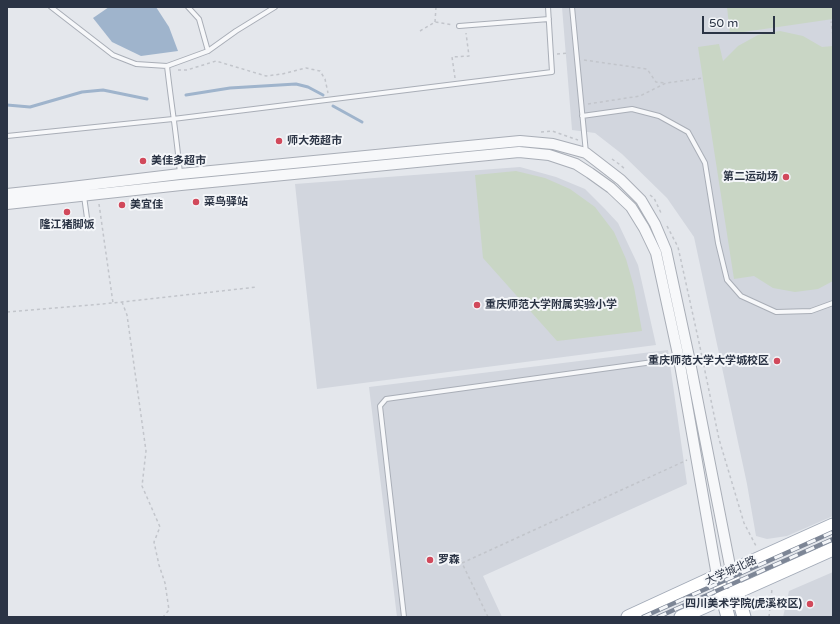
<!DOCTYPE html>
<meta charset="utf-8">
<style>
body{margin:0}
#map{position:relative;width:840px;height:624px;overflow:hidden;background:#e4e7ec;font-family:"Varela Round",sans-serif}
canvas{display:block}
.frame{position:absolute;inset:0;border:8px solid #2b3445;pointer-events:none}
.scale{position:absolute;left:702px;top:16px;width:73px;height:18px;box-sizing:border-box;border:2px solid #2b3445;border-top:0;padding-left:5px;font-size:12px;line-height:14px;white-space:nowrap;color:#2b3445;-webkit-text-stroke:3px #f4f6f9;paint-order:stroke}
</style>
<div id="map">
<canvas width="840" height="624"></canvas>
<div class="frame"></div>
<div class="scale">50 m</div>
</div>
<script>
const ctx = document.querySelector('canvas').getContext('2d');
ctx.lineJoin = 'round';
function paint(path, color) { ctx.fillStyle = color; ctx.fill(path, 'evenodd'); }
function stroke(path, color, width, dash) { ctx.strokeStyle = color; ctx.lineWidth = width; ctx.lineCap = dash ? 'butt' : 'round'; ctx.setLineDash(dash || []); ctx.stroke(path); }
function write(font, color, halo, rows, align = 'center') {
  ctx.font = font + ' "Varela Round","Noto Sans SC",sans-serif'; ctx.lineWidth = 4; ctx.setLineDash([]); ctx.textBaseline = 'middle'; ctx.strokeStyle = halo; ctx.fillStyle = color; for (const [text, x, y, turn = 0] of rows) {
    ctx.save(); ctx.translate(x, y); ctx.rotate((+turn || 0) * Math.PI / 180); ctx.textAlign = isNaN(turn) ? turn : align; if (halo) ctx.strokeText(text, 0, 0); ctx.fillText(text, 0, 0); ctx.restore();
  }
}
paint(new Path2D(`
 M 562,7 L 833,7 L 833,516 L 787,536 L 767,539 L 756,536 L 747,484 L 694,237 L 667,198 L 622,154 L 595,133 L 572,130 Z
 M 520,167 L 556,177 L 585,189 L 605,209 L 618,223 L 638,265 L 656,345 L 317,389 L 295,184 Z
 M 668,350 L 687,484 L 483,576 L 502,617 L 397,617 L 369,387 Z
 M 833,572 L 833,617 L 783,617 L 789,591 Z`), '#d2d6de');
paint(new Path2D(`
 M 727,7 L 833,7 L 833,19 L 730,34 Z
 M 780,31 L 803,36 L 822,47 L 833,46 L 833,281 L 818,289 L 795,292 L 773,288 L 754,276 L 734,279 L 698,47 L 719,44 L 723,61 L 738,46 L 758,35 Z
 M 516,171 L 545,178 L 570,189 L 595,207 L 614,232 L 626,259 L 634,287 L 642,331 L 557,341 L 483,258 L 475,175 Z`), '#c9d6c5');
paint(new Path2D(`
 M 109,7 L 156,7 L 169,27 L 178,51 L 141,56 L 112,42 L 93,18 Z`), '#9fb4cc');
stroke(new Path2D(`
 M 186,95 L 230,88 L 296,84 L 308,87 L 323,95
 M 7,105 L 30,107 L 82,92 L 103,90 L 147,99
 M 333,106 L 362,122`), '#9fb4cc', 3);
const service = new Path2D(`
 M 51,7 L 113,55 L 136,64 L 167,66
 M 188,7 L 199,19 L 208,51
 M 572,7 L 586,153
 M 459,26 L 549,19
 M 582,116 L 632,109 L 659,116 L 688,132 L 705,163 L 718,243 L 727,280 L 741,296 L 776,312 L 811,311 L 833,303
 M 7,136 L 173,119 L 552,72 L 548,7
 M 180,174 C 177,138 171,102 167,66 L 208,51 L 236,31 L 275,7
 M 84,196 L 87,218
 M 404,617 L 380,406 L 386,399 L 689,357`);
const tertiary = new Path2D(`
 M 7,194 L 63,188 L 180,174 L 520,141 L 553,144 L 586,153 L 599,163 L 621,180 L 641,200 L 655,224 L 666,250 L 689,357 L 731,571
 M 7,204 L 181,185 L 519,152 L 549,155 L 576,164 L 590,173 L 611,188 L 631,207 L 644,228 L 656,253 L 679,359 L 717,576`);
const primary = new Path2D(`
 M 731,571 L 744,617
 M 717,576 L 728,617
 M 628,617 L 717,576 L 731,571 L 833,525
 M 681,617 L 833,549`);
stroke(service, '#a9aeb7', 6);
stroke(tertiary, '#a9aeb7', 12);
stroke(primary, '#a3abb8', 15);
stroke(new Path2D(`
 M 435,22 L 436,7
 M 833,22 L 831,22 L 833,36
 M 420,31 L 435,22 L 453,25
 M 557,54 L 569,53
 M 584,60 L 647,69 L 656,82 L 665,83
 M 178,70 L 187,70 L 216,61 L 266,76 L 282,74 L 306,68 L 320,71 L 325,79 L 328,93
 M 455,78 L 452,57 L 469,56 L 466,33
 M 588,104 L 640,96 L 666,83 L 703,78
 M 541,132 L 552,131 L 578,140
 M 612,159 L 619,164 L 625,169
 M 650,195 L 654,198 L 662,215
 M 99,204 L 113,303
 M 667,226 L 678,247 L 700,347 L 719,439 L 744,523 L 756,546
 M 122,302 L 127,315 L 146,451 L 142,486 L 160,527 L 154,542 L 159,565 L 165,583 L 169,610 L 163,617
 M 7,312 L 113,303 L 257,287
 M 488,617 L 462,563 L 687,460
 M 769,617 L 772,589`), '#c2c5cb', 1.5, [3, 3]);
stroke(service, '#f7f8fa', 4);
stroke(tertiary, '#f7f8fa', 10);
stroke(primary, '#fff', 13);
const rail = new Path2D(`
 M 643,617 L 833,532
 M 658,617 L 833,539`);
stroke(rail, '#7d8696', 4.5);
stroke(rail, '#f4f6f9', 3, [9]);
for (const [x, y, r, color] of [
 [279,141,4,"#d1495b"],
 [143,161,4,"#d1495b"],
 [786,177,4,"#d1495b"],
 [196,202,4,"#d1495b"],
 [122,205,4,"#d1495b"],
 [67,212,4,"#d1495b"],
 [477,305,4,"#d1495b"],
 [777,361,4,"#d1495b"],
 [430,560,4,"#d1495b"],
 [810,604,4,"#d1495b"]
]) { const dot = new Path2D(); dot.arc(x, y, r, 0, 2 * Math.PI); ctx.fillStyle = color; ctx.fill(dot); stroke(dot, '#f4f6f9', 1.5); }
write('bold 11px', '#2b3445', '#f4f6f9', [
 ["师大苑超市",287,141],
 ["美佳多超市",151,161],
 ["第二运动场",778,177,"right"],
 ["菜鸟驿站",204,202],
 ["美宜佳",130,205],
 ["隆江猪脚饭",67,225,"center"],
 ["重庆师范大学附属实验小学",485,305],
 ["重庆师范大学大学城校区",769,361,"right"],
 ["罗森",438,560],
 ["四川美术学院(虎溪校区)",802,604,"right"]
], 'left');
write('11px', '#2b3445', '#f4f6f9', [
 ["大学城北路",731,571,-24]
]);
</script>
